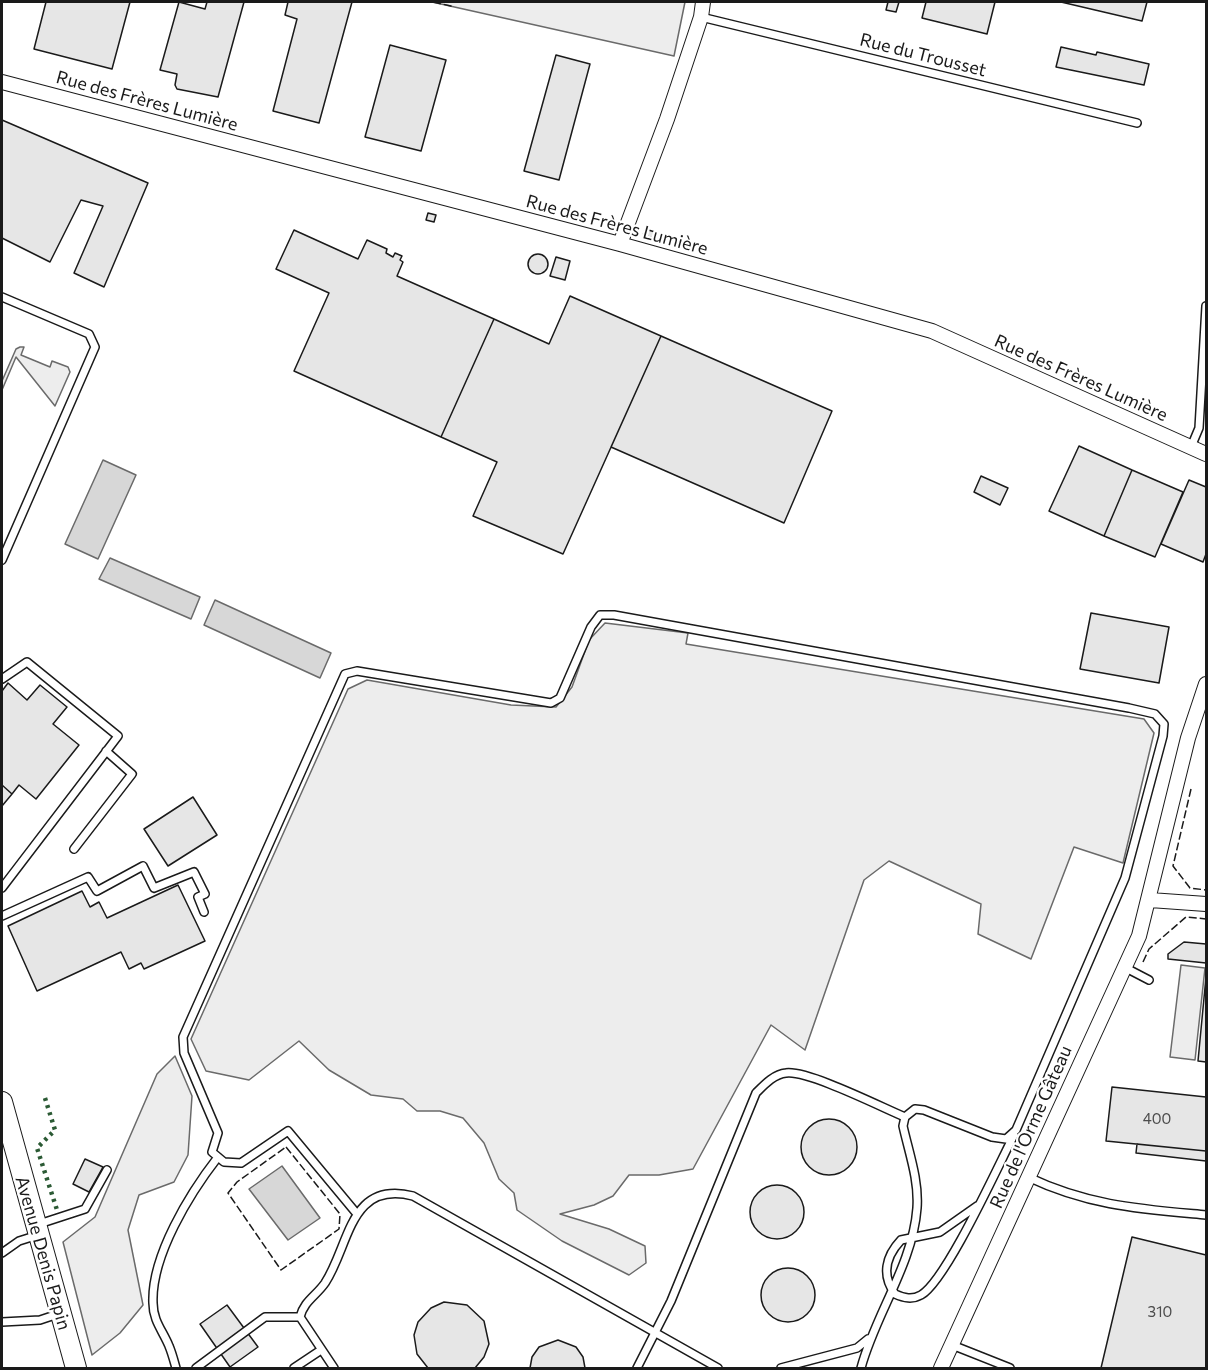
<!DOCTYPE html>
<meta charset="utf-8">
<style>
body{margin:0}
#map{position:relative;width:1208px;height:1370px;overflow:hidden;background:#fff;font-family:Commissioner,sans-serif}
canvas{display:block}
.frame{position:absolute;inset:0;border:3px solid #1a1a1a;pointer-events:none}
</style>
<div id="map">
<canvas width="1208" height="1370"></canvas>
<div class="frame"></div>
</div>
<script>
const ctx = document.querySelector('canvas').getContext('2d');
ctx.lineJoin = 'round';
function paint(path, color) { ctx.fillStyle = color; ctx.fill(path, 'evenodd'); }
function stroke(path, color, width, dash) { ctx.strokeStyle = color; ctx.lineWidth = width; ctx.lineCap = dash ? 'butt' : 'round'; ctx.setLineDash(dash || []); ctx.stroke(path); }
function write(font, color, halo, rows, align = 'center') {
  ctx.font = font + ' Commissioner,sans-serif'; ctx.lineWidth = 4.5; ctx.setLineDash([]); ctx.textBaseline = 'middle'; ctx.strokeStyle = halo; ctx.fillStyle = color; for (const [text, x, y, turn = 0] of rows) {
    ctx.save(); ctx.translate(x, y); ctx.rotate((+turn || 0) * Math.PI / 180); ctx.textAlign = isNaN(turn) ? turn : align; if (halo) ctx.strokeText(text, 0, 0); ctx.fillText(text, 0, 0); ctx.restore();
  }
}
const built = new Path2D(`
 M 432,2 L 685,2 L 674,56 Z
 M 20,347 L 24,347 L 21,355 L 50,367 L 52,361 L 68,367 L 70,372 L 55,406 L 16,357 L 2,390 L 2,381 L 16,349 Z
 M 605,623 L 688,633 L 686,644 L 1144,719 L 1154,733 L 1123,863 L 1074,847 L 1031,959 L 978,934 L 981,904 L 889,861 L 864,880 L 805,1050 L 771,1025 L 693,1169 L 659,1175 L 629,1175 L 613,1196 L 594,1205 L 560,1214 L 609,1229 L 645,1246 L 646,1263 L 629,1275 L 562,1241 L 517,1210 L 514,1193 L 499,1179 L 484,1143 L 463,1118 L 440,1111 L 417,1111 L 403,1099 L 371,1095 L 329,1070 L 299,1041 L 249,1080 L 206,1071 L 191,1039 L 348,689 L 367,680 L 511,705 L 556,707 L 572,687 L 589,640 Z
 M 1181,965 L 1205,968 L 1195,1060 L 1170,1057 Z
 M 175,1056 L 192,1096 L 188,1155 L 174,1182 L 139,1195 L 128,1230 L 143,1305 L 120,1333 L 92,1355 L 63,1242 L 95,1217 L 157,1074 Z`);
paint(built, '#ededed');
stroke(built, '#6a6a6a', 1.5);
const water = new Path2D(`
 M 103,460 L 136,475 L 98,559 L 65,544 Z
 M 110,558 L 200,597 L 191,619 L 99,579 Z
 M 215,600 L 331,653 L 320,678 L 204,625 Z
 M 282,1166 L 320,1218 L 288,1240 L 249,1189 Z`);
paint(water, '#d7d7d7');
stroke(water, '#6a6a6a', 1.5);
const building = new Path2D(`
 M 46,2 L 130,2 L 112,69 L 34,49 Z
 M 179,2 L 205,9 L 207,2 L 244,2 L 218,97 L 177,89 L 175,85 L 177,74 L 160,70 Z
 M 288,2 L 352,2 L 319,123 L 273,111 L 297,19 L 285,15 Z
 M 888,2 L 899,2 L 896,12 L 886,10 Z
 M 926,2 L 995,2 L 987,34 L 922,18 Z
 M 1061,2 L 1147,2 L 1142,21 Z
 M 390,45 L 446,60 L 421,151 L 365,137 Z
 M 1061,47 L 1096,55 L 1097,52 L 1149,64 L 1144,85 L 1056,67 Z
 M 556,55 L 590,64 L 559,180 L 524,171 Z
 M 2,120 L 148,183 L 104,287 L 74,273 L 103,206 L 81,200 L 50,262 L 2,238 Z
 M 428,213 L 436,215 L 434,222 L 426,220 Z
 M 645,229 L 655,232 L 653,238 L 643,235 Z
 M 294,230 L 358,259 L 367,240 L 387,249 L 386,253 L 393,257 L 395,253 L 402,256 L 400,260 L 403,262 L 397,276 L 494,319 L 441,437 L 294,371 L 329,293 L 276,269 Z
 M528 264a10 10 0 1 1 20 0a10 10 0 1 1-20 0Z
 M 556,257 L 570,261 L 565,280 L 550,276 Z
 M 570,296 L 661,336 L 563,554 L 473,516 L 497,462 L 441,437 L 494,319 L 549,344 Z
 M 661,336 L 832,411 L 784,523 L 611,447 Z
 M 1079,446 L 1132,470 L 1104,536 L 1049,511 Z
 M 1132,470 L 1183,492 L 1155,557 L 1104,536 Z
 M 981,476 L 1008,488 L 1000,505 L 974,492 Z
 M 1189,480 L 1206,487 L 1206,554 L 1203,562 L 1161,544 Z
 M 1091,613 L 1169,627 L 1159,683 L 1080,669 Z
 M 8,683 L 27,700 L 40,685 L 67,707 L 53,724 L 79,745 L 36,799 L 19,785 L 12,794 L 2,785 L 2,691 Z
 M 2,785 L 12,794 L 2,806 Z
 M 193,797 L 217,835 L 168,866 L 144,829 Z
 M 178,885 L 205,941 L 144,969 L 141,963 L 129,969 L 121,952 L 37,991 L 8,926 L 82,891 L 90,907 L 99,902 L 107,918 Z
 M 1184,942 L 1206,944 L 1206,963 L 1168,959 L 1168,954 Z
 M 1206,977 L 1206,1062 L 1198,1061 Z
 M 1112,1087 L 1206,1097 L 1206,1151 L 1106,1141 Z
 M801 1147a28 28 0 1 1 56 0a28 28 0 1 1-56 0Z
 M 1137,1144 L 1206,1151 L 1206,1161 L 1136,1153 Z
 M 85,1159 L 103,1167 L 89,1192 L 73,1184 Z
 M750 1212a27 27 0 1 1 54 0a27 27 0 1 1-54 0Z
 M 1132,1237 L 1206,1255 L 1206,1368 L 1101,1368 Z
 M761 1295a27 27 0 1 1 54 0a27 27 0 1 1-54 0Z
 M 444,1302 L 467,1305 L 484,1321 L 489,1344 L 484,1357 L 475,1368 L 428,1368 L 417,1354 L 414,1335 L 418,1322 L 431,1308 Z
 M 227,1305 L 258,1347 L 230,1367 L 200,1324 Z
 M 558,1340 L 576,1347 L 583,1357 L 585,1368 L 530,1368 L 532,1357 L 539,1347 Z`);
paint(building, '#e6e6e6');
stroke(building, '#1a1a1a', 1.5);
const service = new Path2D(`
 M 701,17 L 1137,123
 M 2,297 L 89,334 L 95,347 L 2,560
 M 1191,447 L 1199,428 L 1206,306
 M 2,679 L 27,662 L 118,736 L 2,888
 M 74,849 L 132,774 L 106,751
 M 2,916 L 88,877 L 97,891 L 143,866 L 154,888 L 194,872 L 205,894 L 198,897 L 204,912
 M 1124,967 L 1149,980
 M 1028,1177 C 1089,1206 1141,1209 1206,1215
 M 977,1206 L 940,1232 L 901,1240 C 886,1256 881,1275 895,1294 C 904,1298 912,1300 921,1295 C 946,1281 998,1166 1014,1135
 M 357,1214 L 288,1131 L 241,1163 L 224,1162 L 212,1152 L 218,1133 L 184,1053 L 183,1037 L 345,674 L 357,671 L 551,703 L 560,698 L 591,627 L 600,615 L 614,615 L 1129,708 L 1155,714 L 1164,724 L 1163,736 L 1125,878 L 1016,1130 L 1006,1139 L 992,1137 L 924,1110 L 915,1109 L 905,1117
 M 39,1224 L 85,1209 L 107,1170
 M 2,1253 L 19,1241 L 38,1235
 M 2,1322 L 40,1320 L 58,1314
 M 952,1345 L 1010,1368
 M 176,1368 C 174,1361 172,1353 169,1346 C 163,1331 153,1321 153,1303 C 151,1256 190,1193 218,1157
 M 196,1368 L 265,1317 L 300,1317
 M 294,1368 L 321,1350
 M 334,1368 L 300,1317 C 304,1301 316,1296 325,1283 C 350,1245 349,1180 413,1196 L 718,1368
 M 637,1368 L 671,1301 L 756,1093 C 764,1085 774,1074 786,1073 C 808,1070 881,1107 905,1117 L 903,1126 C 909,1153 919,1180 917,1208 C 913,1264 875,1315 861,1368
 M 781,1368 L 857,1348 L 868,1339`);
const minor = new Path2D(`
 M 2,82 L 620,244 L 932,331 L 1206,454
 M 620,244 L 667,119 L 701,17 L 703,2
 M 1150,900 L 1206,904
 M 941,1368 L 1139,936 L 1188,738 L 1206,684`);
const secondary = new Path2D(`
 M 2,1102 L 76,1368`);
stroke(service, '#1a1a1a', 10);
stroke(minor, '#1a1a1a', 16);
stroke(secondary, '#1a1a1a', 22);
stroke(service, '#fff', 7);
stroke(minor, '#fff', 14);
stroke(secondary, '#fff', 20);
stroke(new Path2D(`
 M 45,1098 L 55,1130 L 37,1148 L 57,1210`), '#2b5a34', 4.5, [3, 4.5]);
stroke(new Path2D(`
 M 433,2 L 451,6 L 451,2
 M 1191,789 L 1173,866 L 1190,888 L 1206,890
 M 1143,962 L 1149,949 L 1186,917 L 1206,919
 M 286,1147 L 340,1214 L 339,1229 L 281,1270 L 228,1193 L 237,1182 Z`), '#1a1a1a', 1.5, [8, 3]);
write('15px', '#4d4d4d', null, [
 ["400",1157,1119],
 ["310",1160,1312]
]);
write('18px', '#1a1a1a', '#fff', [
 ["Rue du Trousset",923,55,14],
 ["Rue des Frères Lumière",147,101,15],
 ["Rue des Frères Lumière",617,225,15],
 ["Rue des Frères Lumière",1081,378,24],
 ["Rue de l'Orme Gâteau",1031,1127,-66],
 ["Avenue Denis Papin",43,1253,74]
]);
</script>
